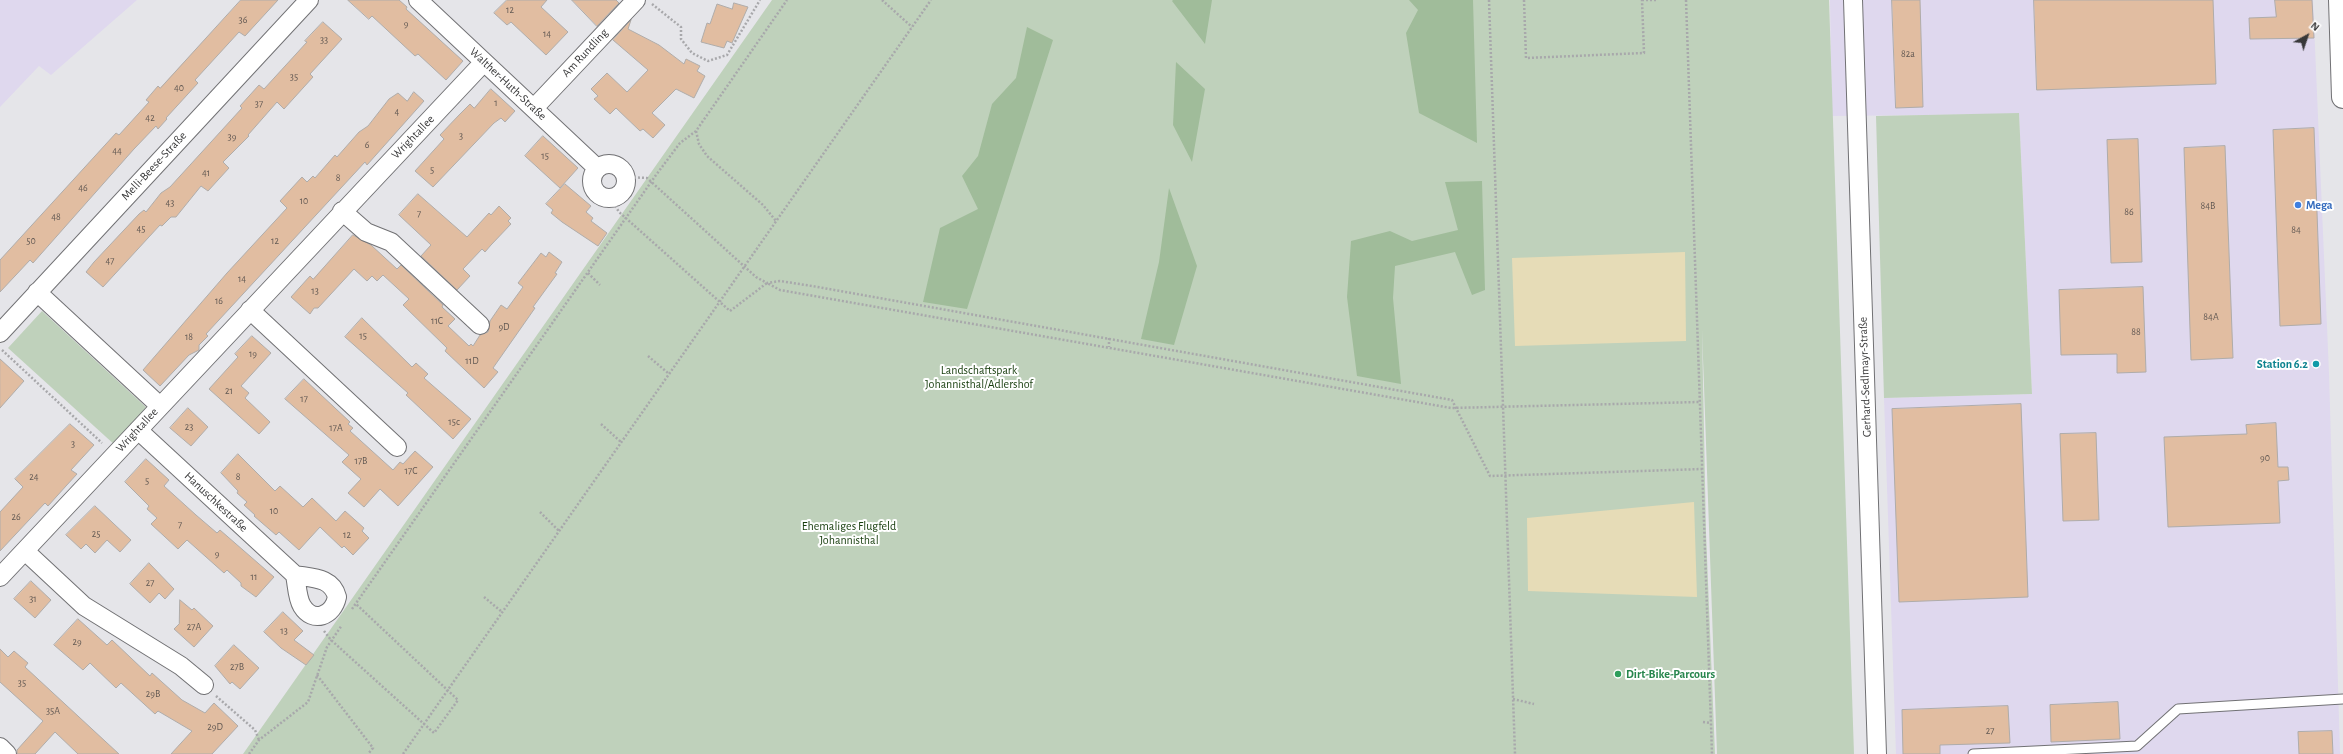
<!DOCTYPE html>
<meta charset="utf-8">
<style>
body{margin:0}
#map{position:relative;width:2343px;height:754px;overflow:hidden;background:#e5e5e9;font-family:"Alegreya Sans",sans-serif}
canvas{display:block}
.north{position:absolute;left:2287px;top:16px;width:40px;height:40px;-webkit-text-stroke:3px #fff;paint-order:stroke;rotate:40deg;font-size:11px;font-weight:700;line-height:16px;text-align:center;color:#383839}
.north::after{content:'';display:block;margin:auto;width:14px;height:18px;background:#383839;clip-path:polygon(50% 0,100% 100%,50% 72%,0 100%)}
</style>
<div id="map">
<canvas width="2343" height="754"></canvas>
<div class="north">N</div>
</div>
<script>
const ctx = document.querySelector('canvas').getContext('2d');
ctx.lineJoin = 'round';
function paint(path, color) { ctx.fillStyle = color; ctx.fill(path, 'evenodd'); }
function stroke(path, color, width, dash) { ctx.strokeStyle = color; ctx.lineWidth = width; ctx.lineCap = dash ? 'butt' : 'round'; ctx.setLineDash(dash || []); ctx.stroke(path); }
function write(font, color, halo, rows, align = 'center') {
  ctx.font = font + ' "Alegreya Sans",sans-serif'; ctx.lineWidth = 4; ctx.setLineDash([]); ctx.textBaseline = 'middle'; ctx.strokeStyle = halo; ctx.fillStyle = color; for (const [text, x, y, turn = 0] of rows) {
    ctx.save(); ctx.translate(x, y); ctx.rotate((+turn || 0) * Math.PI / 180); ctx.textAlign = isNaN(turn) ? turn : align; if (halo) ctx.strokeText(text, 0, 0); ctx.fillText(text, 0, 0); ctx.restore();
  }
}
paint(new Path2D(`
 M 0,0 L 137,0 L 51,75 L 39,66 L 0,107 Z
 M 1830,0 L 2313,0 L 2329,373 L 2340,754 L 1896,754 L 1884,398 L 2032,394 L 2019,114 L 1832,116 Z`), '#dfd8ee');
paint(new Path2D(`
 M 772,0 L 1829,0 L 1854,754 L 1717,754 L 1702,330 L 1706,533 L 1715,754 L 243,754 Z
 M 2019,113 L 2032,394 L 1884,398 L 1876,116 Z
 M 42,311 L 148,409 L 116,446 L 8,348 Z`), '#bfd1bb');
paint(new Path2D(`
 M 1173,0 L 1212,0 L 1205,44 L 1172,1 Z
 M 1409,0 L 1473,0 L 1477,143 L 1419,113 L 1406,33 L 1418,10 Z
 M 1027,27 L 1053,40 L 967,309 L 923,302 L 940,228 L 978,209 L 962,176 L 978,156 L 992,104 L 1016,78 Z
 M 1176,62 L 1205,89 L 1192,162 L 1173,125 Z
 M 1482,181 L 1485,290 L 1472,295 L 1455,252 L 1395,266 L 1393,298 L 1401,384 L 1357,376 L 1347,297 L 1351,241 L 1390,231 L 1412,241 L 1458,230 L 1445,182 Z
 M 1169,188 L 1197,266 L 1174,345 L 1141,339 L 1159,262 Z`), '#a0bc9a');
paint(new Path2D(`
 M 1685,252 L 1686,341 L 1515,346 L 1512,258 Z
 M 1694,502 L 1697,597 L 1528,591 L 1527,518 Z`), '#e6dcb7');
const building = new Path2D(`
 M 241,0 L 278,0 L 245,36 L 239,32 L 195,80 L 198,83 L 166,118 L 167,119 L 158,129 L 156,126 L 134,149 L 33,263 L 30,260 L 0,292 L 0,260 L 116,133 L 119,135 L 149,102 L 146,100 L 158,86 L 160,88 Z
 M 348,0 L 399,0 L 407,7 L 406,9 L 463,61 L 446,80 L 418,54 L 415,56 L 372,16 L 369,19 Z
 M 507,0 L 547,0 L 541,7 L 568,32 L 546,55 L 511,22 L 507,25 L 494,13 Z
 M 572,0 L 616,0 L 619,3 L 597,26 Z
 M 1892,0 L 1920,0 L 1923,107 L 1896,108 Z
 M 2034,0 L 2213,0 L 2216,84 L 2037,90 Z
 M 2275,0 L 2312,0 L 2314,38 L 2250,39 L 2249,18 L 2276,17 Z
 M 734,3 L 748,7 L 732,43 L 727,41 L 724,48 L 701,42 L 707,23 L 710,24 L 717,4 L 732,9 Z
 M 631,20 L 628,29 L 659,45 L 684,64 L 686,59 L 700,66 L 697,71 L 705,76 L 694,98 L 676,89 L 652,113 L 665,125 L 653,138 L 643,129 L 640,131 L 616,108 L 610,114 L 594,99 L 598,96 L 591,89 L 607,73 L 627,92 L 648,70 L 613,40 Z
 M 323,22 L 342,39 L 310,74 L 313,77 L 284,109 L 277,102 L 248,135 L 249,136 L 223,162 L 229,168 L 208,191 L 201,186 L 176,217 L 171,217 L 162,226 L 160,225 L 103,287 L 86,272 L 94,262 L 139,214 L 144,210 L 146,212 L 161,193 L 170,187 L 242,108 L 240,106 L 259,85 L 264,89 L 307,42 L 305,41 Z
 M 491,89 L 515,111 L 505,122 L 501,118 L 494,123 L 433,187 L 415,171 L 444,139 L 440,135 L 459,115 L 470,104 L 474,108 Z
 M 414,92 L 424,101 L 367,165 L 365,162 L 206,334 L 208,336 L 199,345 L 199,350 L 189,355 L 160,386 L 143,370 L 227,273 L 287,208 L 280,201 L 302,177 L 307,182 L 313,176 L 315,178 L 335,155 L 337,157 L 359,132 L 368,126 L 389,99 L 398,93 L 407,101 Z
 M 2314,128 L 2321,324 L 2280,326 L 2273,130 Z
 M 543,136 L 578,168 L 560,188 L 525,156 Z
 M 2138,139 L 2142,262 L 2111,263 L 2107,140 Z
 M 2225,146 L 2233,358 L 2191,360 L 2184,148 Z
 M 565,184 L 591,206 L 586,212 L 593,218 L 591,221 L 607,233 L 598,246 L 562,222 L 551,213 L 553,210 L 546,204 Z
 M 418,194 L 467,237 L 489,213 L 491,215 L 499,206 L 511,218 L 508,221 L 511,224 L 491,245 L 485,252 L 482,249 L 463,269 L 470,276 L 457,290 L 421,256 L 431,245 L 399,215 Z
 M 353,235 L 371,245 L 397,269 L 401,265 L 443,305 L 442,307 L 455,319 L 448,326 L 469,346 L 471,344 L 473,346 L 480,335 L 488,332 L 490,321 L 501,305 L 507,309 L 523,287 L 518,283 L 541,253 L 546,257 L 549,252 L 562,262 L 555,273 L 557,274 L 533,307 L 535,308 L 493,368 L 498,372 L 484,388 L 445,351 L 447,348 L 403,305 L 409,299 L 383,275 L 377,281 L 372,276 L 367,281 L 354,269 L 318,308 L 314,308 L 310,314 L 291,297 L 310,276 L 313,279 Z
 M 2143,287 L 2146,372 L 2117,373 L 2117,354 L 2061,355 L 2059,290 Z
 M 362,318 L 412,367 L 416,363 L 428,374 L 424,378 L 471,419 L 453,439 L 406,395 L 408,393 L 345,337 Z
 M 252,336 L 271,353 L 241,386 L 249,393 L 245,398 L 270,422 L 259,434 L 209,389 L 238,357 L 235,354 Z
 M 0,359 L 24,381 L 0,408 Z
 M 304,379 L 350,422 L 348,424 L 353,428 L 350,431 L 393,470 L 400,462 L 403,464 L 415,451 L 433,467 L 398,506 L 380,489 L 364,507 L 348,493 L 361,479 L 342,462 L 349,455 L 285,399 Z
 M 2021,404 L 2028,597 L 1899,602 L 1892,409 Z
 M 188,408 L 208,427 L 191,446 L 170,428 Z
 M 2276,423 L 2278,467 L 2288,467 L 2289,480 L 2278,481 L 2280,523 L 2168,527 L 2164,437 L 2247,434 L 2246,425 Z
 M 70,424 L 94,445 L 71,470 L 77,474 L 66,486 L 48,506 L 45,503 L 0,551 L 0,512 L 23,487 L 15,479 Z
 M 2096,433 L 2099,520 L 2063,521 L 2060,434 Z
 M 238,454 L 275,491 L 280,486 L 303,507 L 312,498 L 336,521 L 345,511 L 364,528 L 362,531 L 369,538 L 353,555 L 344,546 L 342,548 L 320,527 L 299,550 L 279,532 L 276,535 L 254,516 L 255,515 L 244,505 L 247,502 L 237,493 L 238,491 L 221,473 Z
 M 146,459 L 169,480 L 164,486 L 196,515 L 217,533 L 220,530 L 274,577 L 256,597 L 241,586 L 241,583 L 227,570 L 224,573 L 187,540 L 178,549 L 151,524 L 157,518 L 147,509 L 149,506 L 125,482 Z
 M 95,506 L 131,540 L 120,552 L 107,540 L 95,553 L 86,544 L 81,549 L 66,535 Z
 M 149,563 L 174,589 L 165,599 L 159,593 L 150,603 L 130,584 Z
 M 31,581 L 51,600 L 35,618 L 14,599 Z
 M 180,600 L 192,610 L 194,608 L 213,626 L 194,647 L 174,629 L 179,624 Z
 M 283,612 L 303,631 L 294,640 L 314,655 L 306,665 L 281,648 L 264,632 Z
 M 78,619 L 107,645 L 112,640 L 150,676 L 152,673 L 182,700 L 205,713 L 214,703 L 238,726 L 212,754 L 171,754 L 192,731 L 158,711 L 155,714 L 121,683 L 116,688 L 90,663 L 83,670 L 54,645 Z
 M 234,645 L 259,668 L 240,689 L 232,682 L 230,684 L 215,666 Z
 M 0,649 L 8,657 L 14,651 L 28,663 L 25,667 L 119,754 L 78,754 L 55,732 L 35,754 L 17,754 L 17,750 L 43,721 L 0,682 Z
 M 2118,702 L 2120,739 L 2051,742 L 2050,705 Z
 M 2008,706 L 2010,743 L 1940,745 L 1940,754 L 1903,754 L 1902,710 Z
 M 2332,731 L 2333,754 L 2299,754 L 2298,732 Z`);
paint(building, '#e1bda1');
stroke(building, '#afacaa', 1);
const lane = new Path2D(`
 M 1973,754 L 2137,746 L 2178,709 L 2343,699`);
const street = new Path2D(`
 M 418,0 L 597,168
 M 1853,0 L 1877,754
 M 535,107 L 636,0
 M592 181a17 17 0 1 1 34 0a17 17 0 1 1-34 0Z
 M 342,211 L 366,232 L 391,242 L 480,325
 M 37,292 L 160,406
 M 250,310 L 397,447
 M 0,333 L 309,0
 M 138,430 L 295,575 C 312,578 332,577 337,597 C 333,616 313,624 302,606 C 297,598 297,584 295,575
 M 25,551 L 84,606 L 181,666 L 204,685
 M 0,577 L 484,62
 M 0,747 L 7,754`);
const secondary = new Path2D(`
 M 2340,0 L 2343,97`);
stroke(lane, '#717174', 11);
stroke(street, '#717174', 20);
stroke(secondary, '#717174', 24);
stroke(new Path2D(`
 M 882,0 L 912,27
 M 1489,0 L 1515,754
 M 1524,0 L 1526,58 L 1644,53 L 1642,0
 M 1642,0 L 1656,0
 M 1686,0 L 1712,754
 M 652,4 L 681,27 L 681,39 L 692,53 L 708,61 L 727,55 L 760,0
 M 696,131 L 699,144 L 707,156 L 763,205 L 776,221
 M 626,177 L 647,178 L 756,277 L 767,283 L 780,281 L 812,286 L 1452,400 L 1490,476 L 1702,469
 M 611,199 L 619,212 L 730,311 L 767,283 L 780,290 L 1451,408 L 1699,402
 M 588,273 L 600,285
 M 1109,338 L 1109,347
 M 2,350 L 102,443
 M 648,356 L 668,373
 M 601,424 L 621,442
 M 540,512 L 559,531
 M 484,597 L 502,612
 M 352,609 L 656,175 L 680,143 L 696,131 L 787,0
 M 324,631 L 331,640 L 434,733 L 458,700 L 356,604
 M 317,675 L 373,748 L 368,754
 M 216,696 L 255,730 L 259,740
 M 1513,699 L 1534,704
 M 1703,722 L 1711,723
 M 249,754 L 259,740 L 308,702 L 327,647 L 342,625
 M 403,754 L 931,0`), '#a8a8ab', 2.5, [2, 2]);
stroke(lane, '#fff', 9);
stroke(street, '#fff', 18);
stroke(secondary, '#fff', 22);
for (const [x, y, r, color] of [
 [2298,205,4,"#3f7fe0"],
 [2316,364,4,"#0f9aa8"],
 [1618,674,4,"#2e9e5b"]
]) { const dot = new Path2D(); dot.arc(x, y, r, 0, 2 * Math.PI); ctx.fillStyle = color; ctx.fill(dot); stroke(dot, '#fff', 1.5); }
write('10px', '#625953', null, [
 ["12",510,10],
 ["36",243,20],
 ["9",406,24],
 ["14",547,34],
 ["33",324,40],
 ["82a",1908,54],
 ["35",294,77],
 ["40",179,88],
 ["1",496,103],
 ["37",259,104],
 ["4",397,112],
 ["42",150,118],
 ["3",461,136],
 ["39",232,137],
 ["6",367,145],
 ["44",117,151],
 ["15",545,156],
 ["5",432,170],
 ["41",206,173],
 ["8",338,178],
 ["46",83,188],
 ["10",304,201],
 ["43",170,203],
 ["84B",2208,206],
 ["86",2129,212],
 ["7",419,214],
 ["48",56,217],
 ["45",141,229],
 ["84",2296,230],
 ["50",31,241],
 ["12",275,241],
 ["47",110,261],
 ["14",242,279],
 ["13",315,291],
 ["16",219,301],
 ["84A",2211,317],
 ["11C",437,321],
 ["9D",504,327],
 ["88",2136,332],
 ["15",363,336],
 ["18",189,337],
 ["19",253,354],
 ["11D",472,361],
 ["21",229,391],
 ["17",304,399],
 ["15c",454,422],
 ["23",189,427],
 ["17A",336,428],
 ["3",73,444],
 ["90",2265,458],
 ["17B",361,461],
 ["17C",411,471],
 ["24",34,477],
 ["8",238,477],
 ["5",147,481],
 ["10",274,511],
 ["26",16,517],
 ["7",180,525],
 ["25",96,534],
 ["12",347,535],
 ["9",217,554],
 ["11",254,577],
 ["27",150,583],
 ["31",33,599],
 ["27A",194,627],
 ["13",284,631],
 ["29",77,642],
 ["27B",237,667],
 ["35",22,683],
 ["29B",153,694],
 ["35A",53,711],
 ["29D",215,727],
 ["27",1990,731]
]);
write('12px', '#383839', '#fff', [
 ["Am Rundling",585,53,-47],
 ["Walther-Huth-Straße",508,84,43],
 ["Wrightallee",413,137,-46],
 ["Melli-Beese-Straße",154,166,-47],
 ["Gerhard-Sedlmayr-Straße",1865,377,-92],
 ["Wrightallee",137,430,-47],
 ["Hanuschkestraße",216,502,43]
]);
write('bold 12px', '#366cbe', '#fff', [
 ["Mega",2306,205]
], 'left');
write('bold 12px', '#0d838f', '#fff', [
 ["Station 6.2",2308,364]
], 'right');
write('12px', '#163c0c', '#fff', [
 ["Landschaftspark",979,370],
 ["Johannisthal/Adlershof",979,384],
 ["Ehemaliges Flugfeld",849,526],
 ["Johannisthal",849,540]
]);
write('bold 12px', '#27864d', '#fff', [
 ["Dirt-Bike-Parcours",1626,674]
], 'left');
</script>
